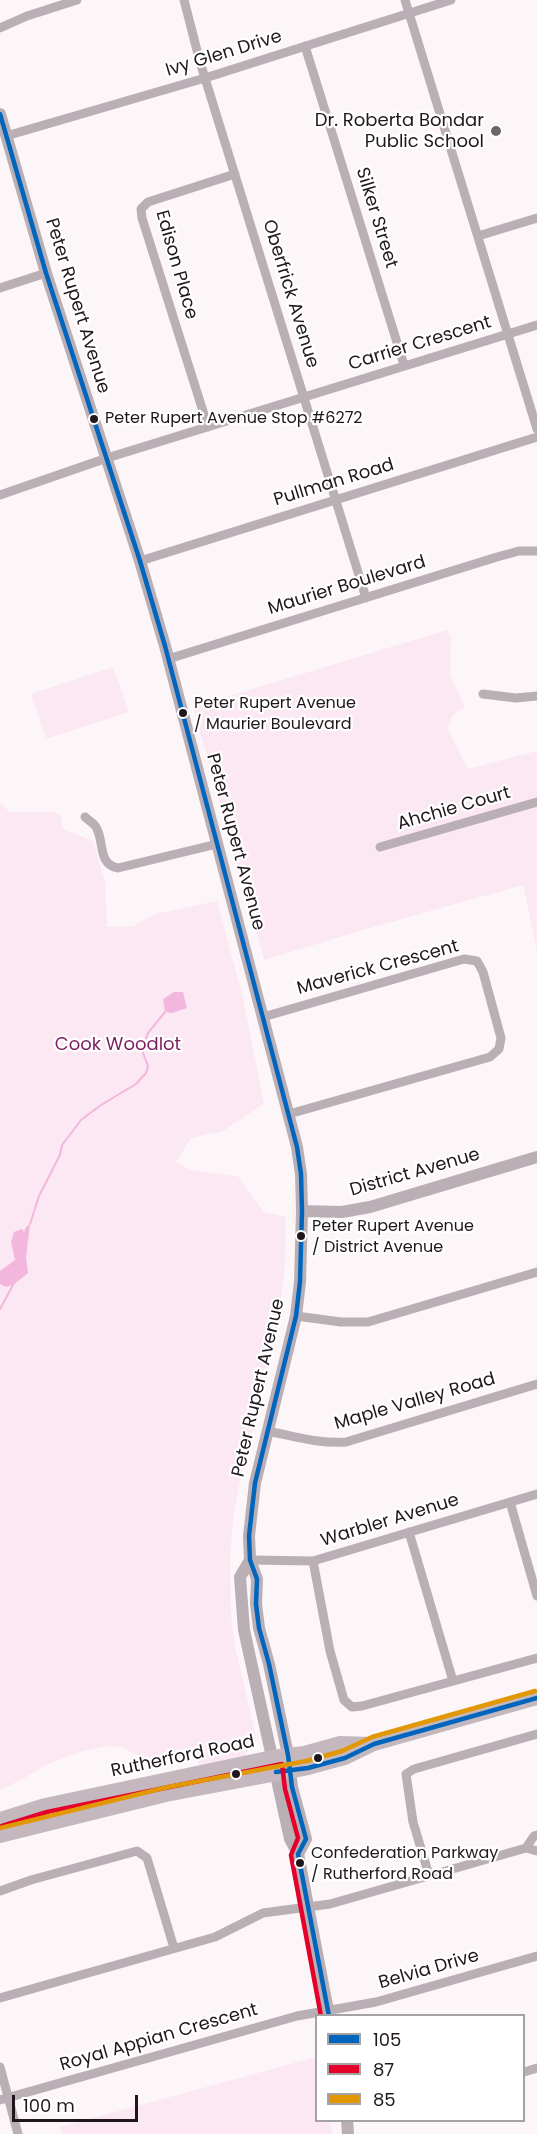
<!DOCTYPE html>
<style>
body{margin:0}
#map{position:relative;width:537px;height:2134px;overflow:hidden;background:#fcf6f9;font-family:Poppins,sans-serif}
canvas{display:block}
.legend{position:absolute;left:315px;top:2014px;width:210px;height:108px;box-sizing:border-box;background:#fff;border:2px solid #a5a2a4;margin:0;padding:8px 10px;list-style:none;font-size:18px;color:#1f171c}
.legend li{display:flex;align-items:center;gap:12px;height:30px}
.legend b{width:30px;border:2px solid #a5a2a4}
.scale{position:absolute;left:12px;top:2095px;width:126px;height:27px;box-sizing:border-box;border:3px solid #1f171c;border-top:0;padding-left:8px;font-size:18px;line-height:21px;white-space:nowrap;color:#1f171c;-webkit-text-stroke:4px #fff;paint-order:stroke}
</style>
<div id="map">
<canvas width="537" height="2134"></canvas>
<ul class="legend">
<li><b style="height:8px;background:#0065bd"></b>105</li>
<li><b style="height:8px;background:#e4002b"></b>87</li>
<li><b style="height:8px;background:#e19803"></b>85</li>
</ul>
<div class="scale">100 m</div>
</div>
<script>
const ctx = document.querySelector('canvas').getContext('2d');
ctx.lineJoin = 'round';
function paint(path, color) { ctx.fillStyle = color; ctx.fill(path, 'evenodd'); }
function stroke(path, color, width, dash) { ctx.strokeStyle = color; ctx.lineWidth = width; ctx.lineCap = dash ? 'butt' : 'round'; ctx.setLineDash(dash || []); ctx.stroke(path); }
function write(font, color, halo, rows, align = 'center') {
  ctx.font = font + ' Poppins,sans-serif'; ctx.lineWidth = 4.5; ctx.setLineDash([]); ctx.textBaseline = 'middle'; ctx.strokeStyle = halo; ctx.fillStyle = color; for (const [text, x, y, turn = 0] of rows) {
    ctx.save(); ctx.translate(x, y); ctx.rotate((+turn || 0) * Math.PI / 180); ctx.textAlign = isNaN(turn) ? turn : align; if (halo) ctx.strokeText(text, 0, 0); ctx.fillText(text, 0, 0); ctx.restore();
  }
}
paint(new Path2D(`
 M 447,630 L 451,638 L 450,675 L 465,707 L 452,716 L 448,730 L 468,769 L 537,751 L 537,950 L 523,885 L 363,930 L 264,960 L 193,707 Z
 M 113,667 L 129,712 L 46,739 L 31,694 Z
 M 0,803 L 10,812 L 53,812 L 61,816 L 63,829 L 93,841 L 105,881 L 107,927 L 134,926 L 155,914 L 217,901 L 243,998 L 264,1104 L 223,1131 L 191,1138 L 176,1162 L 190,1170 L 238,1176 L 264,1212 L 286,1217 L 285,1264 L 279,1319 L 240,1482 L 234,1513 L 230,1557 L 231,1615 L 235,1646 L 256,1737 L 252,1743 L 249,1741 L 248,1744 L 251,1746 L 243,1759 L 201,1768 C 191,1744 175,1761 158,1761 C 140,1762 128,1745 111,1746 C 97,1746 57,1759 45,1766 C 30,1774 16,1784 0,1789 Z
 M 316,2057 L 316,2120 L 330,2121 L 332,2134 L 62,2134 L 60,2127 Z`), '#fbe8f3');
paint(new Path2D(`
 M 174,992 L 183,992 L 187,1008 L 172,1013 L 165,1012 L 163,999 Z
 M 30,1224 L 26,1258 L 28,1273 L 13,1285 L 6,1287 L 0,1284 L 0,1271 L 15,1260 L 11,1242 L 14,1232 L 22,1229 L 24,1232 L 26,1227 Z`), '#f3b6dc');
stroke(new Path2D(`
 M 30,1224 L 39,1196 L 60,1155 L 62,1145 L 75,1128 L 81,1120 L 101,1105 L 136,1084 L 146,1073 L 148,1066 L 143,1053 L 144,1043 L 148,1033 L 165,1012
 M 0,1309 L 13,1285`), '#f3b6dc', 2);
stroke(new Path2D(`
 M 184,0 L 200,62 L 366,598
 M 405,0 L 537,429
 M 0,28 L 27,16 L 77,0
 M 305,46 L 404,365
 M 6,136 L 205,78 L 451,0
 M 478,236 L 537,218
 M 0,288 L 46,273
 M 208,427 L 142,218 L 141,209 L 148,202 L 235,174
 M 0,495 L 107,458 L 537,325
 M 140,561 L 537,437
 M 168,659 L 497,557 L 519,551 L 537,551
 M 483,694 L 516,698 L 537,696
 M 85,817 C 88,820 94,823 96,827 C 105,842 97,864 118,868 L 217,844
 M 380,847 L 537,802
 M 263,1017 L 464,959 L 477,961 L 483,972 L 501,1038 L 499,1049 L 490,1057 L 289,1114
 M 296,1316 L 341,1322 L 368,1322 L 537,1272
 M 267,1431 C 294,1436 318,1444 346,1442 L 537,1384
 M 510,1502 L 537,1596
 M 409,1532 L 453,1681
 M 250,1560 L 313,1561 L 537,1494
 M 313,1561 L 330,1651 L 344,1700 L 352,1707 L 362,1706 L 537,1658
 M 526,1848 L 534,1836 L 537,1835
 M 429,1875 L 413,1822 L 406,1774 L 414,1769 L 537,1734
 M 0,1891 L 31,1880 L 137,1851 L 147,1858 L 174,1948
 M 0,1998 L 215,1937 L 263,1913 L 330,1904 L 526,1848 L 537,1851
 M 0,2067 L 18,2134
 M 524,2072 L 537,2068
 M 0,2100 L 297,2016 L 376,2002 L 537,1956`), '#bbafb6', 9);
stroke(new Path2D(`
 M 0,114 L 46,273 L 140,561 L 165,646 L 297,1147 L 301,1174 L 302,1211 L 300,1282 L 296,1316 L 255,1483 L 249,1536 L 250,1560 L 257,1579 L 256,1604 L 259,1628 L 269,1664 L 288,1755 L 292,1787 L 306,1839 L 298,1854
 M 302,1211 L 342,1212 L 370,1207 L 537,1157
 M 250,1560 L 240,1577 L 244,1630 L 290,1839 L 298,1854 L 329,2016
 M 347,2120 L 348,2134`), '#bbafb6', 12);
stroke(new Path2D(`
 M 0,1819 L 45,1805 L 272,1757 L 304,1753 L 340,1743 L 372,1744
 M 0,1836 L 170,1794 L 308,1768 L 345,1758 L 374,1744 L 537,1698`), '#c4b8be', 14);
stroke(new Path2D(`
 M 0,114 L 46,273 L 140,561 L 165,646 L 297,1147 L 301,1174 L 302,1211 L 300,1282 L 296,1316 L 255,1483 L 249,1536 L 250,1560 L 257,1579 L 256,1604 L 259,1628 L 269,1664 L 288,1755 L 292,1787 L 306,1839 L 298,1854 L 329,2016
 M 276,1772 L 308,1768 L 345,1758 L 374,1744 L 537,1698`), '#0065bd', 4.5);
stroke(new Path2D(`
 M 2,1826 L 47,1812 L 282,1764 L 285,1789 L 298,1838 L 291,1855 L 321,2016`), '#e4002b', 4.5);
stroke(new Path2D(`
 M 0,1828 L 168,1787 L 306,1761 L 342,1751 L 372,1737 L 535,1691`), '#e19803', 4.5);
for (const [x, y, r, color] of [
 [496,131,6,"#6c6569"],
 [94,419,5,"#1f171c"],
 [183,713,5,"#1f171c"],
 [301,1236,5,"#1f171c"],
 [318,1758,5,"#1f171c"],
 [236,1774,5,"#1f171c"],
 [300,1863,5,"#1f171c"]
]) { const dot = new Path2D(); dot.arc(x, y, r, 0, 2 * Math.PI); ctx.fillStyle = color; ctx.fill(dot); stroke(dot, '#fff', 2); }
write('16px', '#1f171c', '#fff', [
 ["Peter Rupert Avenue Stop #6272",105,419],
 ["Peter Rupert Avenue",194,704],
 ["/ Maurier Boulevard",194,725],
 ["Peter Rupert Avenue",312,1227],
 ["/ District Avenue",312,1248],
 ["Confederation Parkway",311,1854],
 ["/ Rutherford Road",311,1875]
], 'left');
write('18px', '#1f171c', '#fff', [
 ["Ivy Glen Drive",224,54,-17],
 ["Silker Street",376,218,73],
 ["Edison Place",176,265,74],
 ["Oberfrick Avenue",290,294,73],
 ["Peter Rupert Avenue",77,306,73],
 ["Carrier Crescent",420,344,-17],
 ["Pullman Road",334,483,-17],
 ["Maurier Boulevard",347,586,-17],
 ["Ahchie Court",454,809,-16],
 ["Peter Rupert Avenue",235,842,75],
 ["Maverick Crescent",378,968,-15],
 ["District Avenue",415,1173,-16],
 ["Peter Rupert Avenue",259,1388,-77],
 ["Maple Valley Road",415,1402,-16],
 ["Warbler Avenue",390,1521,-17],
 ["Rutherford Road",183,1757,-12],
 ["Belvia Drive",429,1970,-16],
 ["Royal Appian Crescent",159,2038,-16]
]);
write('18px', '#1f171c', '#fff', [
 ["Dr. Roberta Bondar",484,121],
 ["Public School",484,142]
], 'right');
write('18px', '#7d1d61', '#fff', [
 ["Cook Woodlot",118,1045]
]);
</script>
